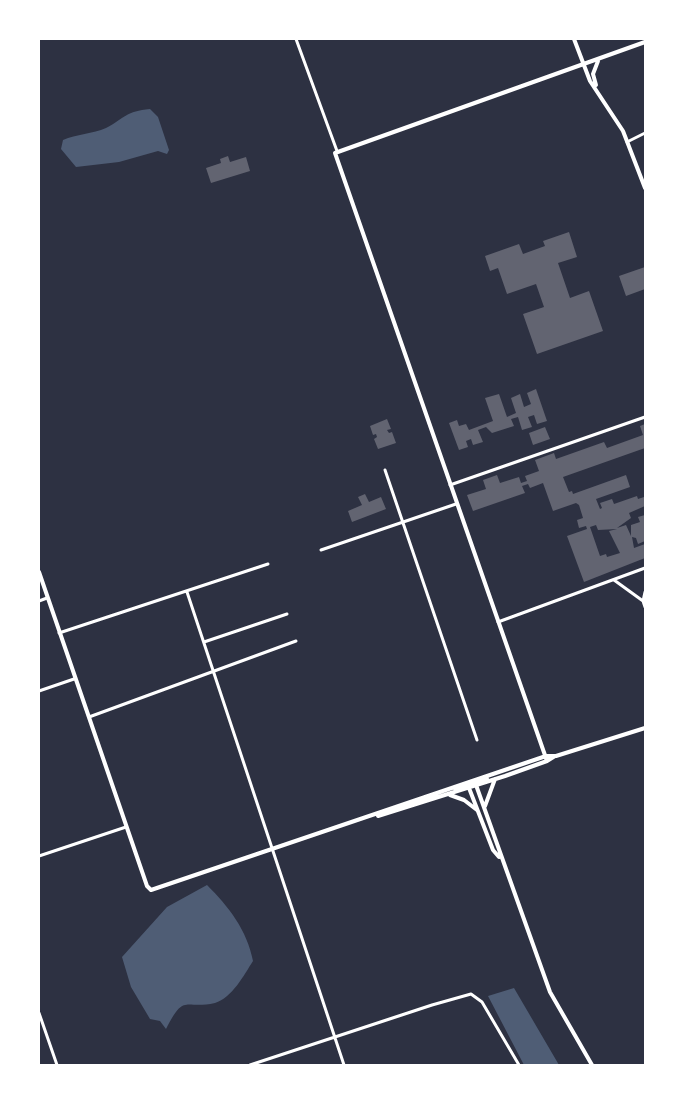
<!DOCTYPE html>
<style>
body{margin:0}
#map{position:relative;width:684px;height:1104px;overflow:hidden;background:#2d3142;font-family:Quicksand,sans-serif}
canvas{display:block}
.frame{position:absolute;inset:0;border:40px solid #fff;pointer-events:none}
</style>
<div id="map">
<canvas width="684" height="1104"></canvas>
<div class="frame"></div>
</div>
<script>
const ctx = document.querySelector('canvas').getContext('2d');
ctx.lineJoin = 'round';
function paint(path, color) { ctx.fillStyle = color; ctx.fill(path, 'evenodd'); }
function stroke(path, color, width, dash) { ctx.strokeStyle = color; ctx.lineWidth = width; ctx.lineCap = dash ? 'butt' : 'round'; ctx.setLineDash(dash || []); ctx.stroke(path); }
paint(new Path2D(`
 M 150,109 L 158,117 L 169,150 L 167,154 L 158,151 L 119,162 L 76,167 L 61,149 L 63,140 C 76,134 93,134 106,128 C 125,118 126,111 150,109 Z
 M 207,885 C 229,907 247,930 253,961 C 244,975 232,998 215,1003 C 184,1010 185,992 166,1029 L 160,1021 L 150,1019 L 131,987 L 122,957 L 167,907 Z
 M 514,988 L 559,1065 L 524,1065 L 488,996 Z`), '#4f5d75');
paint(new Path2D(`
 M 228,156 L 230,162 L 246,157 L 250,171 L 211,183 L 206,168 L 221,163 L 220,159 Z
 M 569,232 L 577,257 L 558,263 L 570,298 L 589,291 L 603,331 L 537,354 L 523,314 L 544,307 L 536,284 L 507,294 L 498,268 L 490,271 L 485,256 L 519,244 L 523,254 L 545,246 L 543,241 Z
 M 645,267 L 645,289 L 626,296 L 619,276 Z
 M 536,389 L 547,421 L 537,424 L 534,415 L 528,417 L 532,427 L 522,430 L 518,417 L 511,419 L 514,426 L 492,433 L 486,427 L 478,430 L 483,442 L 473,445 L 471,439 L 466,441 L 468,447 L 459,450 L 449,423 L 457,420 L 459,426 L 466,424 L 469,430 L 493,421 L 485,398 L 499,394 L 507,417 L 516,413 L 511,398 L 520,394 L 524,407 L 531,404 L 527,393 Z
 M 387,419 L 391,429 L 387,430 L 389,433 L 392,432 L 396,443 L 378,449 L 374,439 L 377,437 L 376,434 L 373,435 L 370,426 Z
 M 645,424 L 645,448 L 563,477 L 569,492 L 572,491 L 573,494 L 626,475 L 630,487 L 596,499 L 600,509 L 602,508 L 600,503 L 612,499 L 614,504 L 637,496 L 638,499 L 644,497 L 645,506 L 629,513 L 631,518 L 617,528 L 626,525 L 631,536 L 631,525 L 640,522 L 638,517 L 645,515 L 645,541 L 638,544 L 636,538 L 632,537 L 634,548 L 645,544 L 645,558 L 584,582 L 567,536 L 587,529 L 586,526 L 579,528 L 577,520 L 583,518 L 579,505 L 576,503 L 553,511 L 543,483 L 530,488 L 528,484 L 522,486 L 525,493 L 473,511 L 467,495 L 486,489 L 483,480 L 497,475 L 500,483 L 519,477 L 521,483 L 527,481 L 525,476 L 539,471 L 535,460 L 554,453 L 556,459 L 604,442 L 607,448 L 643,435 L 640,426 ZM 596,525 L 598,530 L 617,529 L 609,531 L 620,553 L 607,557 L 606,554 L 600,556 L 590,527 Z
 M 545,427 L 550,439 L 533,445 L 529,433 Z
 M 365,494 L 369,502 L 381,497 L 386,509 L 352,522 L 348,511 L 362,505 L 358,497 Z`), '#626471');
stroke(new Path2D(`
 M 296,39 L 337,151
 M 627,142 L 645,133
 M 385,470 L 477,740
 M 450,485 L 645,417
 M 321,550 L 456,504
 M 614,580 L 643,601 L 645,607
 M 187,592 L 344,1065
 M 39,601 L 47,598
 M 643,601 L 645,592
 M 498,622 L 645,568
 M 59,633 L 268,564
 M 204,642 L 287,614
 M 39,691 L 74,679
 M 89,717 L 296,641
 M 39,856 L 126,827
 M 39,1013 L 57,1065
 M 250,1065 L 432,1005 L 471,994 L 482,1002 L 519,1065`), '#fff', 3);
stroke(new Path2D(`
 M 574,39 L 590,81 L 623,131 L 645,188
 M 596,85 L 593,74 L 598,61
 M 39,572 L 147,886 L 151,890 L 546,756 L 556,756 L 645,728
 M 547,761 L 335,153 L 645,42
 M 487,779 L 472,784 L 469,788 L 493,850 L 499,857
 M 455,789 L 476,785 L 550,992 L 592,1065
 M 450,795 L 464,800 L 477,810
 M 485,806 L 495,779
 M 378,816 L 505,776 L 547,761 L 555,756`), '#fff', 4);
</script>
